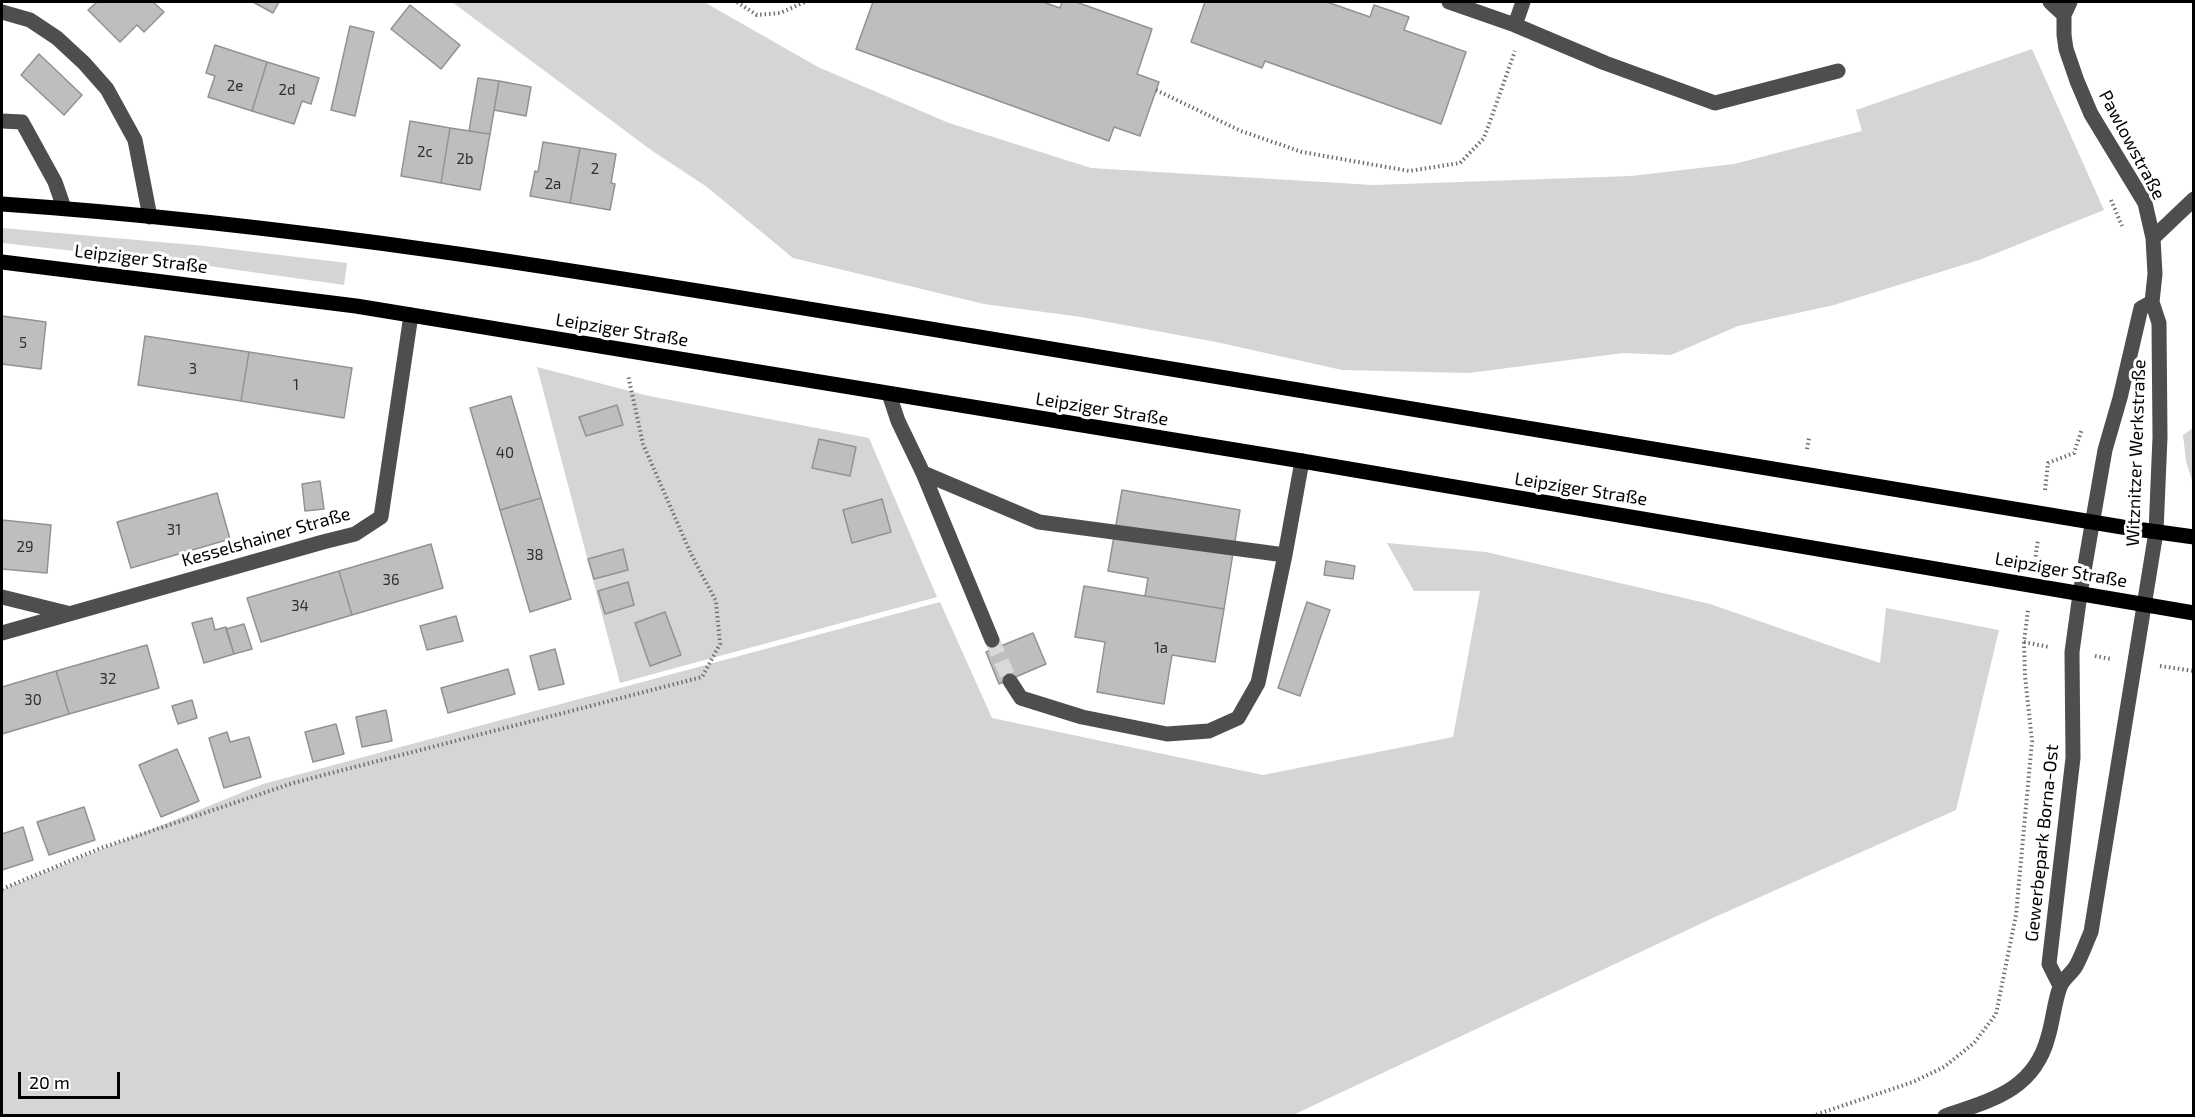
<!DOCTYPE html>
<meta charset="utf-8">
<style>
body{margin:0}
#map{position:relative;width:2195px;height:1117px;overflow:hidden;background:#fff;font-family:"Exo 2",sans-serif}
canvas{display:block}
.frame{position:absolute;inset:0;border:3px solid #000;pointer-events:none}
.scale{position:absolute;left:18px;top:1072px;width:102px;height:27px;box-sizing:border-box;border:3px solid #000;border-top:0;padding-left:8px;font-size:18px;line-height:21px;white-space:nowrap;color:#000;-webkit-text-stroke:4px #fff;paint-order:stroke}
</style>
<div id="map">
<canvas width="2195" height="1117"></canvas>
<div class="frame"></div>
<div class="scale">20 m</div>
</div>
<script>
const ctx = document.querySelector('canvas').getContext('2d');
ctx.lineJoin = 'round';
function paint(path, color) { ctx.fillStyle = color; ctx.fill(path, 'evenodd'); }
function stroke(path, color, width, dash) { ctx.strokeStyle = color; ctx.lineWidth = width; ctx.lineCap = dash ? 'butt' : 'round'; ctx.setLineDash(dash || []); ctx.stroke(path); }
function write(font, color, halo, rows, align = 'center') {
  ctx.font = font + ' "Exo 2",sans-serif'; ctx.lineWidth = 6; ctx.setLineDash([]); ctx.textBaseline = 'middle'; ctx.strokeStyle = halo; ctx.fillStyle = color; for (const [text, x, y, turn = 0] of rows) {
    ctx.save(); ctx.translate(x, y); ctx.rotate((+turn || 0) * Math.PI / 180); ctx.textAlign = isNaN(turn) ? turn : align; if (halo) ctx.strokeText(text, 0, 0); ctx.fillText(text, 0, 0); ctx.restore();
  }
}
paint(new Path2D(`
 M 452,2 L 704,2 L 818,67 L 949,123 L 1091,168 L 1373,185 L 1631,176 L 1734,164 L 1862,131 L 1856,110 L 2032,49 L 2104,210 L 1982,259 L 1834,305 L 1738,326 L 1671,355 L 1623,353 L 1469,373 L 1342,370 L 1216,342 L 1081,317 L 984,304 L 793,258 L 707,187 L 651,150 Z
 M 2,228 L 205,246 L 347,263 L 344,285 L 202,265 L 2,243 Z
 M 537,367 L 649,396 L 869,438 L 937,597 L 620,683 Z
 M 2193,428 L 2193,484 L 2186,461 L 2183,435 Z
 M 1387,543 L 1486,552 L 1710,604 L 1880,663 L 1886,608 L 1999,630 L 1956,810 L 1715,917 L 1293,1115 L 2,1115 L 2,890 L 263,784 L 940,602 L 992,718 L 1263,775 L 1453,737 L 1480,591 L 1414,591 Z`), '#d5d5d5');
const building = new Path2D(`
 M 97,2 L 153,2 L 164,12 L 144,32 L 137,25 L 120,42 L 88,10 Z
 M 253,2 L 279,2 L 273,13 Z
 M 873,2 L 1043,2 L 1060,8 L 1062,2 L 1076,2 L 1152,29 L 1137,74 L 1159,82 L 1140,136 L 1114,127 L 1109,141 L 856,49 Z
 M 1205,2 L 1327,2 L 1370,17 L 1374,5 L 1409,17 L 1404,30 L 1466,52 L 1441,124 L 1265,61 L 1262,68 L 1191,42 Z
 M 410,5 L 460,45 L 441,69 L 391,29 Z
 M 350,26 L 374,32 L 355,116 L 331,110 Z
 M 215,45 L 267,62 L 252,111 L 208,97 L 215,76 L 206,73 Z
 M 39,54 L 82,95 L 64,115 L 21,75 Z
 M 267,62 L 319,78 L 311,104 L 302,101 L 294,124 L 252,111 Z
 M 478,78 L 499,81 L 490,134 L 469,131 Z
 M 499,81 L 531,87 L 526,116 L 494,110 Z
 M 410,121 L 450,128 L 441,183 L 401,176 Z
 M 450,128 L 490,134 L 480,190 L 441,183 Z
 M 543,142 L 580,148 L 570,203 L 530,196 L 535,171 L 538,172 Z
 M 580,148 L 616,154 L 611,183 L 615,184 L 610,210 L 570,203 Z
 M 2,316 L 46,322 L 41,369 L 2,364 Z
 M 145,336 L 249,352 L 241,401 L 138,385 Z
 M 249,352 L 352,368 L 344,418 L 241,401 Z
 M 511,396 L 541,498 L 500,510 L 470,408 Z
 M 617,405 L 623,425 L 586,436 L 579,417 Z
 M 819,439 L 856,447 L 850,476 L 812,468 Z
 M 320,481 L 324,509 L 305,511 L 302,484 Z
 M 1122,490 L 1240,510 L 1224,609 L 1145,596 L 1148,578 L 1108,571 Z
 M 217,493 L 230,539 L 131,568 L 117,522 Z
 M 541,498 L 571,599 L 530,612 L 500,510 Z
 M 882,499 L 891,532 L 852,543 L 843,510 Z
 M 2,520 L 51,525 L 47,573 L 2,569 Z
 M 431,544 L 443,588 L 352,615 L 339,571 Z
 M 623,549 L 628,570 L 594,579 L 588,559 Z
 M 1326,561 L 1355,566 L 1353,579 L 1324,575 Z
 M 339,571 L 352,615 L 261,642 L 247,598 Z
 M 628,582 L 634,605 L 605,614 L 598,591 Z
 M 1084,586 L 1224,609 L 1215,662 L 1172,655 L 1164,704 L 1097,692 L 1105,642 L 1075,637 Z
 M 1307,602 L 1330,610 L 1300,696 L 1278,688 Z
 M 665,612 L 681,655 L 650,666 L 635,623 Z
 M 456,616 L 463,641 L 427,650 L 420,626 Z
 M 212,618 L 215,630 L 226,627 L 234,654 L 204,663 L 192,623 Z
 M 244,624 L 252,649 L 234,654 L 226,629 Z
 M 1033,633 L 1046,664 L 999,684 L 986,652 Z
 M 147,645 L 159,688 L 69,714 L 56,671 Z
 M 555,649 L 564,684 L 539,690 L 530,656 Z
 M 508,669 L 515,694 L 448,713 L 441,688 Z
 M 56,671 L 69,714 L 2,734 L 2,687 Z
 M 192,700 L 197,718 L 178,724 L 172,706 Z
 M 386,710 L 392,741 L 362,747 L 356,717 Z
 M 336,724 L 344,754 L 313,762 L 305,732 Z
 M 227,732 L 230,742 L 249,737 L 261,777 L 224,788 L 209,738 Z
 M 177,749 L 199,801 L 161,817 L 139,765 Z
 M 84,807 L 95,840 L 49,855 L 37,822 Z
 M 23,827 L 33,860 L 2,870 L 2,834 Z`);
paint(building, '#bebebe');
stroke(building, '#929292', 1.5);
stroke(new Path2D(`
 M 992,640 L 1010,681`), '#d9d9d9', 15, [15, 8]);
stroke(new Path2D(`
 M 737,2 L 757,15 L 780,13 L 805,2
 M 1156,90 L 1241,131 L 1302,152 L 1409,171 L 1460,163 L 1484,138 L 1515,51
 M 2111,200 L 2122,226
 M 1807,449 L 1809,438
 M 2045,490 L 2048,463 L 2074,453 L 2082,429
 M 2035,561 L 2038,539
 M 2024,642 L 2049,647
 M 2095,656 L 2111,659
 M 2160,666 L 2194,671
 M 2,889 L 101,848 L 293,783 L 702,677 L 720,644 L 716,601 L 691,554 L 643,444 L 628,375
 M 1812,1116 L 1913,1082 L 1944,1067 L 1974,1043 L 1996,1014 L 2016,915 L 2032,741 L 2025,676 L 2024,642 L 2028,610`), '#707070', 4, [1.5, 3]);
stroke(new Path2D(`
 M 1449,2 L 1515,25 L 1605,63 L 1715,103 L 1838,71
 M 2050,2 L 2064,15
 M 2,12 L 30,20 L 57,38 L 84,63 L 107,89 L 135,140 L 150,217
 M 1515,25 L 1523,2
 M 2,121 L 22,122 L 55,182 L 64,208
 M 2153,238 L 2194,199
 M 889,394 L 898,421 L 923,473 L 1039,522 L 1285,555 L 1302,461
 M 923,473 L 992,640
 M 2,597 L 67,613
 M 2,633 L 323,542 L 355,534 L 381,517 L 411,315
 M 1010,681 L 1021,698 L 1082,717 L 1167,734 L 1209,731 L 1238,718 L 1258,683 L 1285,555
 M 2060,986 L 2049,964 L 2073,758 L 2072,652 L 2080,594 L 2105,450 L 2120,398 L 2141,308 L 2152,302
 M 1945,1116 C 1992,1100 2034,1090 2048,1037 C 2053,1021 2054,1003 2060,987 C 2063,979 2072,973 2076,966 C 2082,955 2086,943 2091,932 L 2156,532 L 2160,437 L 2159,323 L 2152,302 L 2155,274 L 2153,238 L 2145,203 L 2091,114 L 2077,81 L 2066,49 L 2064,35 L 2064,15 L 2070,2`), '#4e4e4e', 15);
stroke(new Path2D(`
 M 2,204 C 328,226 651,283 973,336 C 1356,399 1739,463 2122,527 L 2194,537
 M 2,262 L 356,306 L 1302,461 L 2194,613`), '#000', 15);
write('15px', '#303030', null, [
 ["2e",235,86],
 ["2d",287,90],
 ["2c",425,152],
 ["2b",465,159],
 ["2",595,169],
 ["2a",553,184],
 ["5",23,343],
 ["3",193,369],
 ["1",296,385],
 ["40",505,453],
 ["31",174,530],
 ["29",25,547],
 ["38",535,555],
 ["36",391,580],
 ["34",300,606],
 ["1a",1161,648],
 ["32",108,679],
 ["30",33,700]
]);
write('18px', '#000', '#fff', [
 ["Pawlowstraße",2132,145,62],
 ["Leipziger Straße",141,259,7],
 ["Leipziger Straße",622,330,9],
 ["Leipziger Straße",1102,409,9],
 ["Witznitzer Werkstraße",2136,453,-88],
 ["Leipziger Straße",1581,489,9],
 ["Kesselshainer Straße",266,537,-16],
 ["Leipziger Straße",2061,570,10],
 ["Gewerbepark Borna-Ost",2042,843,-84]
]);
</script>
